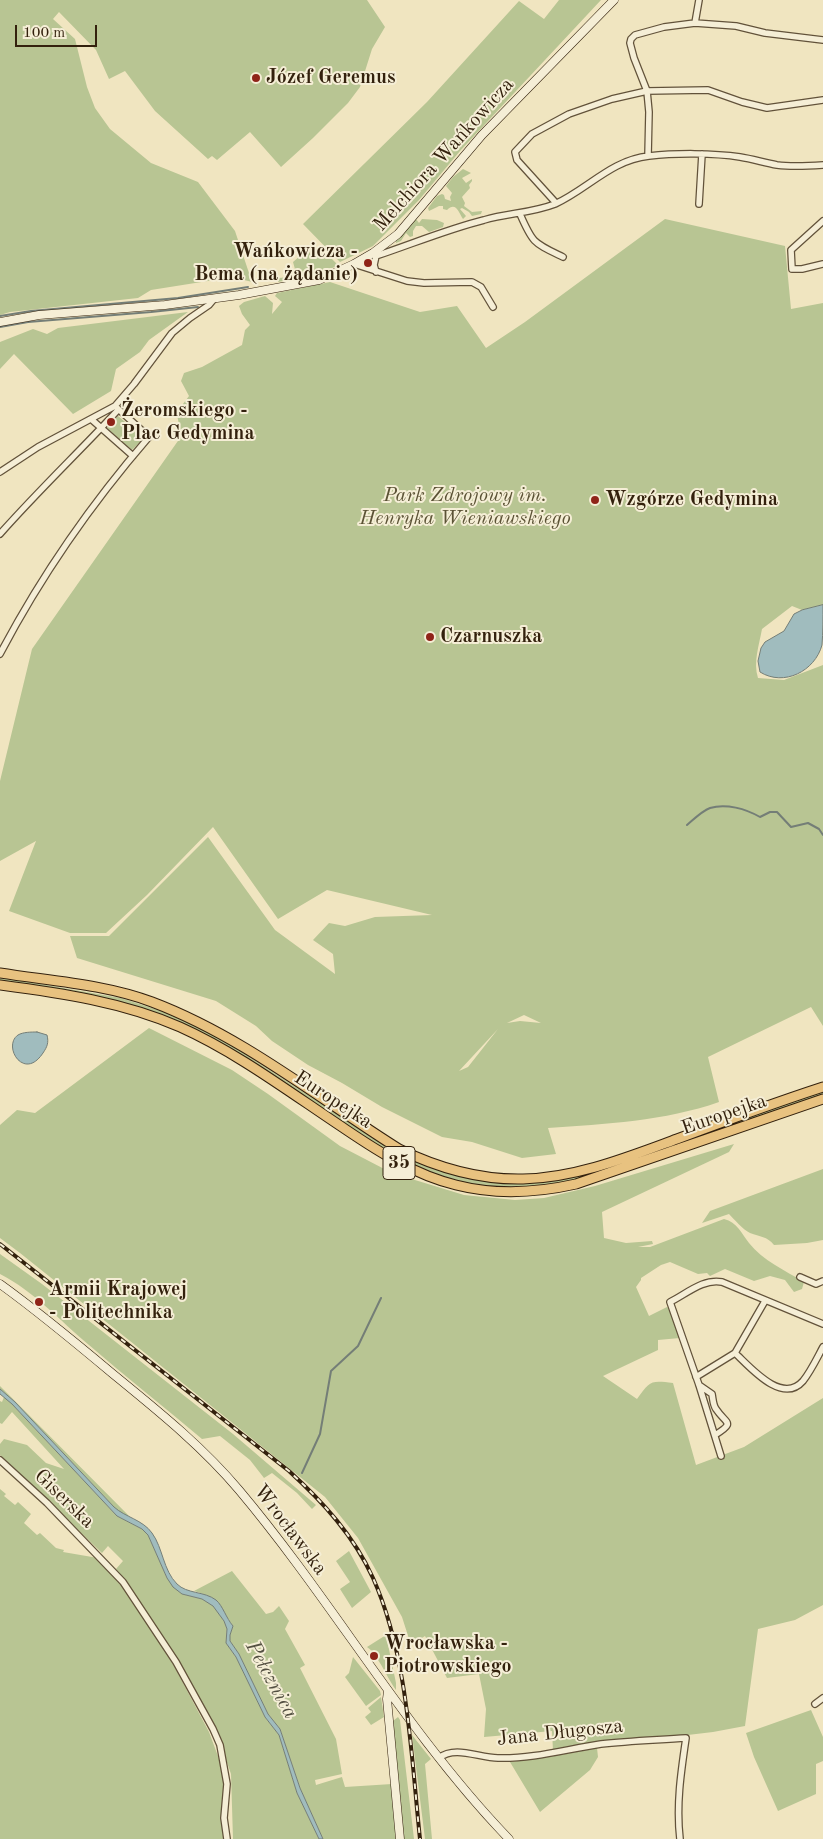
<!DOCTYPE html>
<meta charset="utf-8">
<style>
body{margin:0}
#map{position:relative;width:823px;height:1839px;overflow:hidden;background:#f0e5c0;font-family:"Old Standard TT",serif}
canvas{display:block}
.scale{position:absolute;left:15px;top:25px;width:82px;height:22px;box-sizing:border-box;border:2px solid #33210d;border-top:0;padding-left:6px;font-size:15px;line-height:18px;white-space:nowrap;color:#33210d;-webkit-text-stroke:4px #f5eed6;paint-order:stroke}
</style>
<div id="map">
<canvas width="823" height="1839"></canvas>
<div class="scale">100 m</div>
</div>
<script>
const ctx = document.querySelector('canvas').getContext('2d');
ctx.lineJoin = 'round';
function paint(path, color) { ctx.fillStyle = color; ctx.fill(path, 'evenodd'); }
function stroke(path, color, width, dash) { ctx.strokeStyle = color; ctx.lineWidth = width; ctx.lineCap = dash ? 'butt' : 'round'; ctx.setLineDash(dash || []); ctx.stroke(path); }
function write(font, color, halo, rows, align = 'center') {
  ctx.font = font + ' "Old Standard TT",serif'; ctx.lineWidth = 4; ctx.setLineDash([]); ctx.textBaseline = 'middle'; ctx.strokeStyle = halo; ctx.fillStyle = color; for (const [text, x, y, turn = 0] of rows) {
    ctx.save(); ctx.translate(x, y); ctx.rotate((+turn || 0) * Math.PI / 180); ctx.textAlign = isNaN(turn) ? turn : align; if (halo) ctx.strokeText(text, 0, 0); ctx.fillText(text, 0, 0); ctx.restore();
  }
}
paint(new Path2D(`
 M 0,0 L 367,0 L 385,27 L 372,49 L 360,87 L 348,103 L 313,138 L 281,167 L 250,132 L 217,160 L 212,156 L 208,159 L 155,111 L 125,71 L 109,79 L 96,50 L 59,12 L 53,19 L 75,39 L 87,87 L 95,108 L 110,129 L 151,163 L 198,182 L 235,231 L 252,282 L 233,277 L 151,290 L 138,298 L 10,312 L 0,315 Z
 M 559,0 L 601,0 L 460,151 L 419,200 L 373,246 L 340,262 L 303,224 L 427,102 L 519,1 L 544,19 Z
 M 463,169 L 471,173 L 462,178 L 466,183 L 472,179 L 472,181 L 469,185 L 470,188 L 462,197 L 465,203 L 464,206 L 472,212 L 482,211 L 481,214 L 472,216 L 469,212 L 462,208 L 460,209 L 466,216 L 463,219 C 459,213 456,201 447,210 L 443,209 L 443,206 L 439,206 L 429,211 L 428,208 L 437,196 L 442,194 L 444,195 L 445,199 L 451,201 L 450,197 L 452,193 L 446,186 L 453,177 Z
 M 416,219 L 419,223 L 422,219 L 437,220 L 444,223 L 443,227 L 429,232 L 422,226 L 416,226 L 413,231 L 413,236 L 410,237 L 406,233 L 401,241 L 396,243 L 396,240 Z
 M 665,219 L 785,246 L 791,309 L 823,303 L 823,605 L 802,610 L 792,606 L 762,629 C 759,646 753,662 758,678 L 784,680 L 823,665 L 823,1026 L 811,1007 L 708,1057 L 719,1102 C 665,1121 605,1124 548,1128 L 556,1154 L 522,1158 L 472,1142 L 442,1137 L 382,1107 L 342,1083 L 308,1065 L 272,1041 L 256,1026 L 216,1001 L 77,958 L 70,936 L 109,936 L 208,837 L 275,930 L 335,974 L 333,954 L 313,940 L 329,923 L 345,926 L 375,917 L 432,915 L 327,890 L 278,919 L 213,827 L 147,895 L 106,933 L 70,933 L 9,911 L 36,841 L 0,861 L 0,781 L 32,649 L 180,438 C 182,429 177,421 177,412 L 189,396 L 181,381 L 184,373 L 202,367 L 242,345 L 245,330 L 250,325 L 242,314 L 239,306 L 244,302 L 265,296 L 273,303 L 272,314 L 282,302 L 275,296 L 277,293 L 330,282 L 420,312 L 457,306 L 486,348 L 525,322 ZM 524,1015 L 541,1023 L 520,1021 L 507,1023 ZM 498,1029 L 468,1067 L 459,1071 Z
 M 311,251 L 328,255 L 337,264 L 337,266 L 318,274 L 278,282 L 279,278 C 286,277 291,278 296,273 L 293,262 L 300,256 L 307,255 Z
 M 188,312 L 149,340 L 140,352 L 116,369 L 111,391 L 73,414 L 14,354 L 0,369 L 0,342 L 33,329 L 47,334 L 58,328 Z
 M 118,416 L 144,438 L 132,450 L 107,428 Z
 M 0,977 L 121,998 L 164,1012 L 189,1022 L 240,1051 L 388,1147 L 419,1163 L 452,1174 L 548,1180 L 823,1091 L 823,1096 L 579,1179 C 510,1194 467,1189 402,1160 L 187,1026 L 0,982 Z
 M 149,1028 L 232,1070 L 268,1094 L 340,1146 L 392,1173 L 464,1195 L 515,1200 L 544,1198 L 595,1186 L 734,1144 L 729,1152 L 602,1212 L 604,1238 L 626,1243 L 652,1241 L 653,1244 L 638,1247 L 650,1247 L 724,1219 C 737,1222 742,1234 749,1243 C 762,1260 786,1271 804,1282 L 802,1289 L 794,1292 L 785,1280 L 770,1276 L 754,1281 L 725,1269 L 710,1276 L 707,1273 L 698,1274 L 670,1262 L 661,1265 L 641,1278 L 641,1280 L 636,1287 L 649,1316 L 667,1307 L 670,1309 L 680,1338 L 658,1340 L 658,1350 L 603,1376 L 637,1399 C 650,1381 650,1380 673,1383 L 696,1465 L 744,1447 L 823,1398 L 823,1605 L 795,1620 L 758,1629 L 745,1726 L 713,1732 L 553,1751 L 552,1731 L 484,1737 L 486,1709 L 479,1674 L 447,1678 L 425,1636 L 411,1645 L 402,1617 L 358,1538 L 325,1497 L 20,1253 L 0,1238 L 0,1125 L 17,1110 L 35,1113 Z
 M 823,1169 L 823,1240 L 807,1243 L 774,1245 C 767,1236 760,1237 750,1233 C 742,1229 735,1220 729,1214 L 702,1223 L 710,1211 Z
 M 0,1254 L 42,1284 L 233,1434 L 316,1505 L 312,1509 L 297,1493 L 272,1473 L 264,1478 L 250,1460 L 220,1436 L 202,1439 C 164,1407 126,1377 89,1345 C 59,1320 35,1292 0,1274 Z
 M 0,1386 L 11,1397 L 130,1517 L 120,1513 L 114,1507 L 15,1402 L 0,1389 Z
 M 4,1397 L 12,1404 L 117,1516 L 142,1529 L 148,1535 L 167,1578 L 174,1587 L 182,1594 L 202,1599 L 214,1606 L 224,1621 L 227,1629 L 226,1643 L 236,1657 L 265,1717 L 279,1735 L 297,1793 L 319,1839 L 233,1839 L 231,1774 L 215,1728 L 179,1661 L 116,1569 L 123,1561 L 108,1546 L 102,1553 L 0,1455 L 0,1444 L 4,1439 L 27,1445 L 46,1463 L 64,1469 L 12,1412 L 2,1424 L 0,1423 L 0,1401 L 2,1402 Z
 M 0,1489 L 6,1494 L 4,1496 L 15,1505 L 18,1502 L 31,1514 L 24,1523 L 37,1535 L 40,1533 L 56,1548 L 64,1550 L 63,1552 L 98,1558 L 121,1584 L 173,1664 L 209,1732 L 225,1775 L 227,1839 L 0,1839 Z
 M 349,1551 L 371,1592 L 352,1608 L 340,1589 L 350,1582 L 336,1561 Z
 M 232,1571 L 266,1614 L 273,1612 L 279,1606 L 289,1621 L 285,1629 L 305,1665 L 300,1668 L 336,1739 L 342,1774 L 315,1780 L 316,1785 L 342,1777 L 345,1787 L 392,1784 L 396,1839 L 323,1839 L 300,1788 L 280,1729 L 268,1714 L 239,1654 L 230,1641 L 230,1634 L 233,1626 C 219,1607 219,1598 194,1591 Z
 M 386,1635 L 396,1683 L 396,1690 C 388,1679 384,1668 376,1657 L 377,1655 L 367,1647 Z
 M 353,1657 L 380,1691 L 381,1695 L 366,1706 L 345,1677 L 349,1673 Z
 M 381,1697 L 384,1717 L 371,1725 L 365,1717 L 371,1712 L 368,1708 Z
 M 811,1710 L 823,1737 L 823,1761 L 816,1764 L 816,1794 L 778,1811 L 754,1757 L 746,1733 Z
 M 398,1717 L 400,1720 L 414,1839 L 404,1839 L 393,1721 Z
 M 412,1735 L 431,1759 L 425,1764 L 432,1839 L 425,1839 Z
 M 597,1748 L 598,1757 L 590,1770 L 540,1812 L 510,1762 L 554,1756 Z`), '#b8c593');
const water = new Path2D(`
 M 823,605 C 823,617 823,633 822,645 C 815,671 784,687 760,672 L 758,661 L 761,648 L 765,642 L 784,631 L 794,614 L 802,610 Z
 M 37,1032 L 47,1035 C 49,1043 47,1047 43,1053 C 24,1082 2,1046 18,1035 C 23,1032 31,1032 37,1032 Z
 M 0,1389 L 15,1402 L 114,1507 C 125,1517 143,1520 152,1533 C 163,1548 163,1570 177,1584 C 187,1594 204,1591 216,1600 C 223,1606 226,1618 233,1626 L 230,1635 L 230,1641 L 239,1654 L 268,1714 L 280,1729 L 300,1788 L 323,1839 L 319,1839 L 297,1793 L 279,1735 L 265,1717 L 236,1657 L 226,1643 L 227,1629 L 224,1621 L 213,1606 L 202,1599 L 182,1594 L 173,1587 L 167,1578 L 148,1535 L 142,1529 L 117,1516 L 12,1404 L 0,1394 Z`);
paint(water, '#a0bcbe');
stroke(water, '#747e77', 1);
stroke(new Path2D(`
 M 0,316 L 31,311 L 178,298 L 248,287
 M 0,327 L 28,322 L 151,312 L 198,307
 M 687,825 C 694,819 702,811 710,808 C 726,803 746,809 760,817 L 770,812 L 777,812 L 791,827 L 808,823 L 819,829 L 823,835
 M 302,1473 L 320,1434 L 331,1371 L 358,1346 L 381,1298`), '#747e77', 2);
const street = new Path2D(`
 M 695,23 L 699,0
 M 648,156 L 649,112 L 647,91 L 634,58 L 630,43 L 631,39 L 635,35 L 664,27 L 695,23 L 736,26 L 765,33 L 823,40
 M 556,203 L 517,160 L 515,152 L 532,134 L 569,114 L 612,99 L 647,91 L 708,90 L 742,102 L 767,108 L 823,100
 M 699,204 L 702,154
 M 520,214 C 533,244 534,243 563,257
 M 823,221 L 791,250 L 792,269 L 802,269 L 823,264
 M 373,253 L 376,256 C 412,244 448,229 484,220 C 508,213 532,213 555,204 C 588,189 611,160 649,156 C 675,153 714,153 740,157 C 753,159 765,163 777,165 C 792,167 808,166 823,165
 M 354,264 L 407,281 L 424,283 L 472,282 L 481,287 L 493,307
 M 376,272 L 374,265 L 376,256
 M 91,419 L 133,456
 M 0,472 L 38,447 L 115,406 L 134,384 L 172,333 L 190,318 L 209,305 L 214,299
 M 0,534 C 38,491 79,452 118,410
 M 0,654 C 41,576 91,504 149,437 L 115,406
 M 800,1277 L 816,1284 L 823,1281
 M 735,1353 C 750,1367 782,1405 803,1381 C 811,1371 817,1358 823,1347
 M 696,1377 L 735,1353 L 765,1301
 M 699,1385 L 712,1394 C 713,1399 713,1405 716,1409 C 726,1424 736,1422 715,1435
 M 721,1456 L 699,1385 L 670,1302 C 686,1294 704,1278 722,1282 L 823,1324
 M 0,1460 L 47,1503 L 123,1582 L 176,1662 L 213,1729 L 220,1745 L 227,1784 L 224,1818 L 227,1839
 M 815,1704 L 823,1698
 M 439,1758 C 455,1745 479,1758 498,1758 C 533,1759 567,1749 601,1744 C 629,1741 658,1740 686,1738 C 681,1772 676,1805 680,1839`);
const secondary = new Path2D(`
 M 0,322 L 39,315 L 165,305 L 239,295 L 319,280 L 354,264 L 373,253 L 398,234 L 482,135 L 614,0
 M 0,1284 C 39,1312 76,1343 113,1374 C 157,1410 202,1446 239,1490 C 334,1603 407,1733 509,1839
 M 388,1691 L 387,1699 L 400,1839`);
const primary = new Path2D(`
 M 0,973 C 50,981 104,984 152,1002 C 242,1036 318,1098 399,1149 C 438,1168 479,1180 523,1179 C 576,1178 628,1157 677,1139 C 725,1121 774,1103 823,1087
 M 0,985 C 61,993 123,1002 180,1027 C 238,1053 292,1094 345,1129 C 379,1152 415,1175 456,1185 C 495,1195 536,1193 576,1184 L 823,1099`);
stroke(street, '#62523a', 8);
stroke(secondary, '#33210d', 9);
stroke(primary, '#33210d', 11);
stroke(street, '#f5eed6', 5.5);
stroke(secondary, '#f5eed6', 8);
stroke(primary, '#e8c280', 9);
const rail = new Path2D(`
 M 0,1244 L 289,1471 C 323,1502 354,1536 373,1578 C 408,1656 411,1755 420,1839`);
stroke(rail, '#33210d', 4);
stroke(rail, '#f5eed6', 2, [5.5]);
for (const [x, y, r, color] of [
 [256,78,5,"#8f2418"],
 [368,263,5,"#8f2418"],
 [111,422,5,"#8f2418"],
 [595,500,5,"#8f2418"],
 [430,637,5,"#8f2418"],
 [39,1302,5,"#8f2418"],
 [374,1656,5,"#8f2418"]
]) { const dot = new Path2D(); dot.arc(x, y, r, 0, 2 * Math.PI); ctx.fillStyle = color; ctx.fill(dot); stroke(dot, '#f5eed6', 2); }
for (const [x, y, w] of [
 [399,1163,32]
]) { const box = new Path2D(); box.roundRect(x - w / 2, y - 16.5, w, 33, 4); ctx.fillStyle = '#f5eed6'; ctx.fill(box); stroke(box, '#33210d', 1); }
write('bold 19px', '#33210d', null, [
 ["35",399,1163]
]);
write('bold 20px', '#33210d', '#f5eed6', [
 ["Józef Geremus",266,78],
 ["Wańkowicza -",358,252,"right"],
 ["Bema (na żądanie)",358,275,"right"],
 ["Żeromskiego -",121,411],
 ["Plac Gedymina",121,434],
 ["Wzgórze Gedymina",605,500],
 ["Czarnuszka",440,637],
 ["Armii Krajowej",49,1290],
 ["- Politechnika",49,1313],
 ["Wrocławska -",384,1644],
 ["Piotrowskiego",384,1667]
], 'left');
write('20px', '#33210d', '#f5eed6', [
 ["Melchiora Wańkowicza",444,155,-48],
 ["Europejka",333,1100,33],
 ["Europejka",724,1115,-19],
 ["Giserska",64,1499,44],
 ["Wrocławska",290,1530,53],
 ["Jana Długosza",560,1733,-6]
]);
write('italic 20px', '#5b5235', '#f5eed6', [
 ["Park Zdrojowy im.",465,496],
 ["Henryka Wieniawskiego",465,519]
]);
write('italic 21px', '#545042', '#f5eed6', [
 ["Pełcznica",271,1680,61]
]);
</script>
